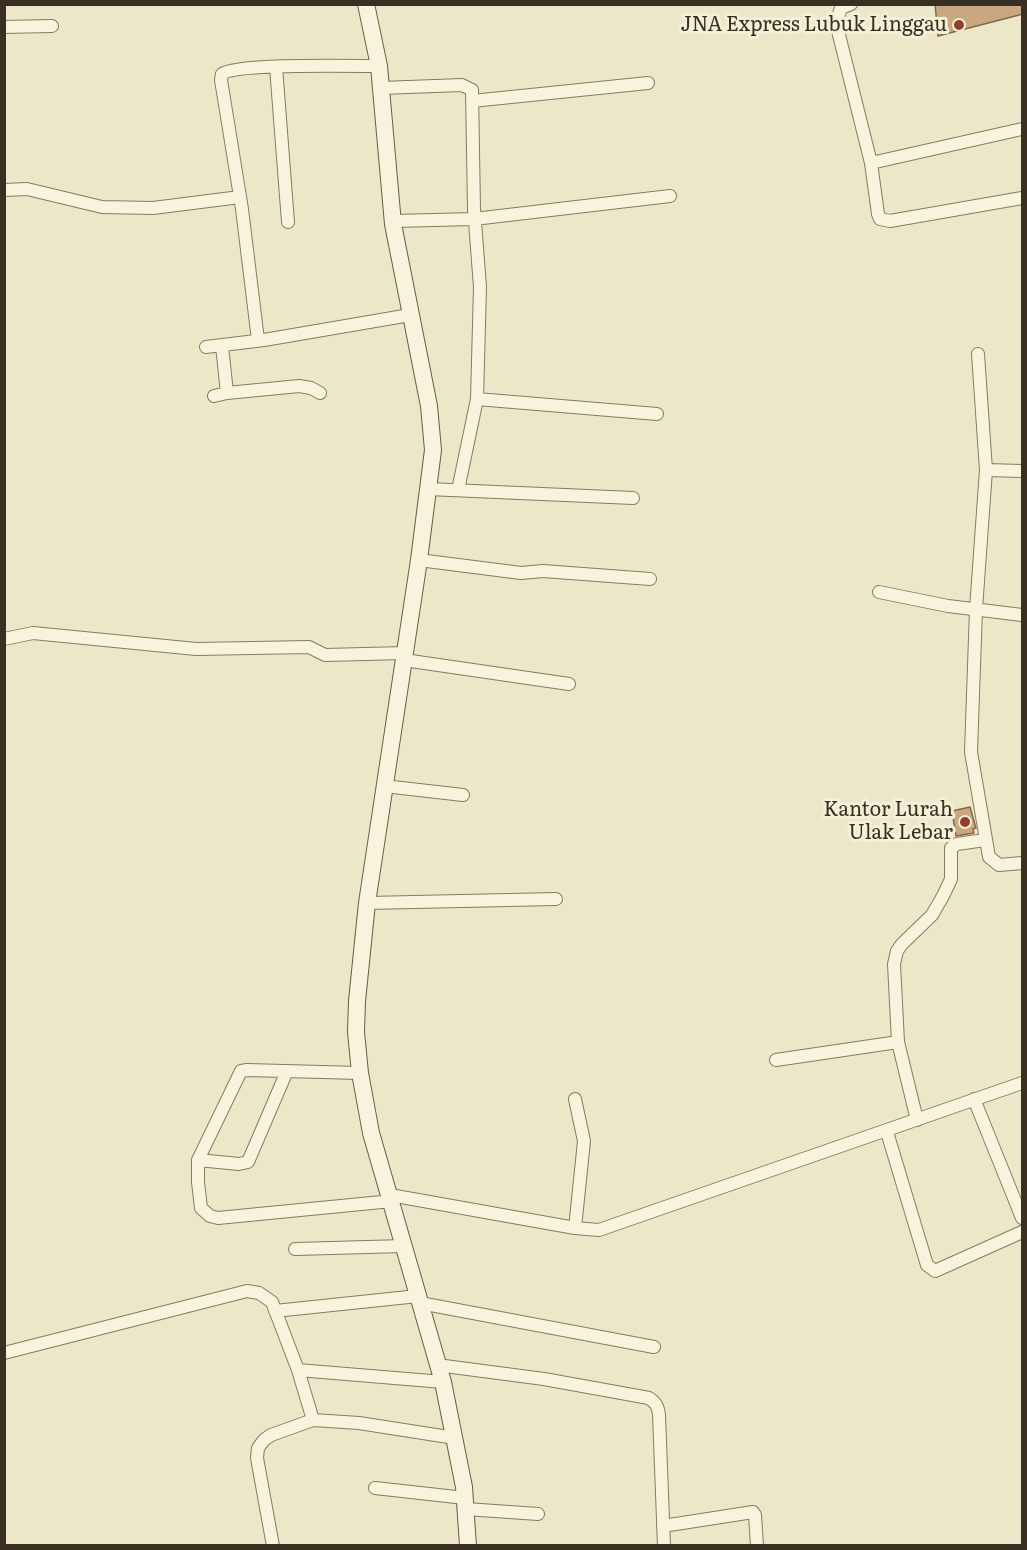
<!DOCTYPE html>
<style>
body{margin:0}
#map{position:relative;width:1027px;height:1550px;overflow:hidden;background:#ede7c9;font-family:Literata,serif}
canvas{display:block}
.frame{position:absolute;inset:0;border:6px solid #3a3021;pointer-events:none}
</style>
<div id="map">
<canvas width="1027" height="1550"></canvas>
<div class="frame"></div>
</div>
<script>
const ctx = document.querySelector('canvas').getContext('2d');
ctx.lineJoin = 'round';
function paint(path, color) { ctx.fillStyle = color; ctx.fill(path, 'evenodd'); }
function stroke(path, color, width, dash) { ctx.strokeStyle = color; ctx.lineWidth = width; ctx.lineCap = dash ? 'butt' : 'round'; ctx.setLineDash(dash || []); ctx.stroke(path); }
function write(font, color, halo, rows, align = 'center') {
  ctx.font = font + ' Literata,serif'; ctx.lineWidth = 6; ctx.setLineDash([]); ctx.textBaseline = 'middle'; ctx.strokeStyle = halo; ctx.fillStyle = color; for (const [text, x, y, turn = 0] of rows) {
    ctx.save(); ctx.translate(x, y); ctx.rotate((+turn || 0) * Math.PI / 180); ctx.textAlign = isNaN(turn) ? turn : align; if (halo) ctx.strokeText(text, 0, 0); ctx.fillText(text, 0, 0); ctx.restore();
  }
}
const building = new Path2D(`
 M 935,4 L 1023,4 L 1023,14 L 938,36 Z
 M 970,807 L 976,828 L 973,829 L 974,833 L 956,836 L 952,811 Z`);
paint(building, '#c9a881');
stroke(building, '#866845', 1.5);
const street = new Path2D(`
 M 851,4 L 841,8 L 836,23 L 871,163 L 878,214 L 880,219 L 890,221 L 1022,198
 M 4,27 L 52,26
 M 276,67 L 288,222
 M 381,88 L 462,85 L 472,90 L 474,209 L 480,287 L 477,399 L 458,490
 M 472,101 L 648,83
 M 871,163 L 1022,129
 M 4,190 L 27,189 L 102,207 L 153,208 L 240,197
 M 393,221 L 474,219 L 670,196
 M 258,340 L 242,209 L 221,80 L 222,74 C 235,63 355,66 379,66
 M 222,346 L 227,393
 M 206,347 L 264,340 L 410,315
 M 978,354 L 986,470 L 976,609 L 971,752 L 989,857 L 999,865 L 1022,863
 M 214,396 L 227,393 L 299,386 L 311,388 L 320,393
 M 477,399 L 657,414
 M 986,470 L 1022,471
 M 428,489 L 633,498
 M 419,560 L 521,573 L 543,571 L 650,579
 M 879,592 L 948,606 L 1022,615
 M 4,639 L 33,633 L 196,649 L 309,647 L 325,655 L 405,653
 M 404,660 L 569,684
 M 384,786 L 463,795
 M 367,903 L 556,899
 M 776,1060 L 898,1042
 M 360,1073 L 247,1070 L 241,1071 L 198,1160 L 198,1182 L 201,1208 L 210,1216 L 218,1218 L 392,1201
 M 974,1099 L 1022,1218
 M 917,1120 L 898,1042 L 894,964 L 897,951 L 902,944 L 932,915 L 943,896 L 951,879 L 951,848 L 957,844 L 985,840
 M 887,1132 L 927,1265 L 935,1271 L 1022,1232
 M 198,1160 L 239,1164 L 248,1162 L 287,1071
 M 390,1195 L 575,1228 L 599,1230 L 1022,1083
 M 575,1228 L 584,1141 L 575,1099
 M 295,1249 L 404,1246
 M 420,1303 L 654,1347
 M 275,1311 L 418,1296
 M 4,1353 L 247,1291 L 259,1293 L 272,1302 L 298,1370 L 313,1420
 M 437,1365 L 544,1379 L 649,1398 C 656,1403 658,1406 659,1415 L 664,1546
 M 298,1370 L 443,1382
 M 375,1488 L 465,1498
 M 466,1509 L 538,1514
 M 663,1526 L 753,1512 L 755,1515 L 757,1546
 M 273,1546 L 257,1458 L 258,1448 L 264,1440 L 271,1435 L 313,1420 L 359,1423 L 455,1438`);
const secondary = new Path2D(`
 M 366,4 L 379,66 L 393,224 L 429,406 L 433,450 L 419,560 L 367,903 L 357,1001 L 356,1032 L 360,1073 L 371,1133 L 443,1382 L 464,1487 L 468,1546`);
stroke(street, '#887a5e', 14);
stroke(secondary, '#6a5b41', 18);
stroke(street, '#f8f3dc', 12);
stroke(secondary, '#f8f3dc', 16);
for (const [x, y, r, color] of [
 [959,25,6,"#943d31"],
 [965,822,6,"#943d31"]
]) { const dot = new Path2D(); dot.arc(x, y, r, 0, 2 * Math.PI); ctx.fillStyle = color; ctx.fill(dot); stroke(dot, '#f4f0d8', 2); }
write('20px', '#3a3021', '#f4f0d8', [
 ["JNA Express Lubuk Linggau",947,25],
 ["Kantor Lurah",953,810],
 ["Ulak Lebar",953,833]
], 'right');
</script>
